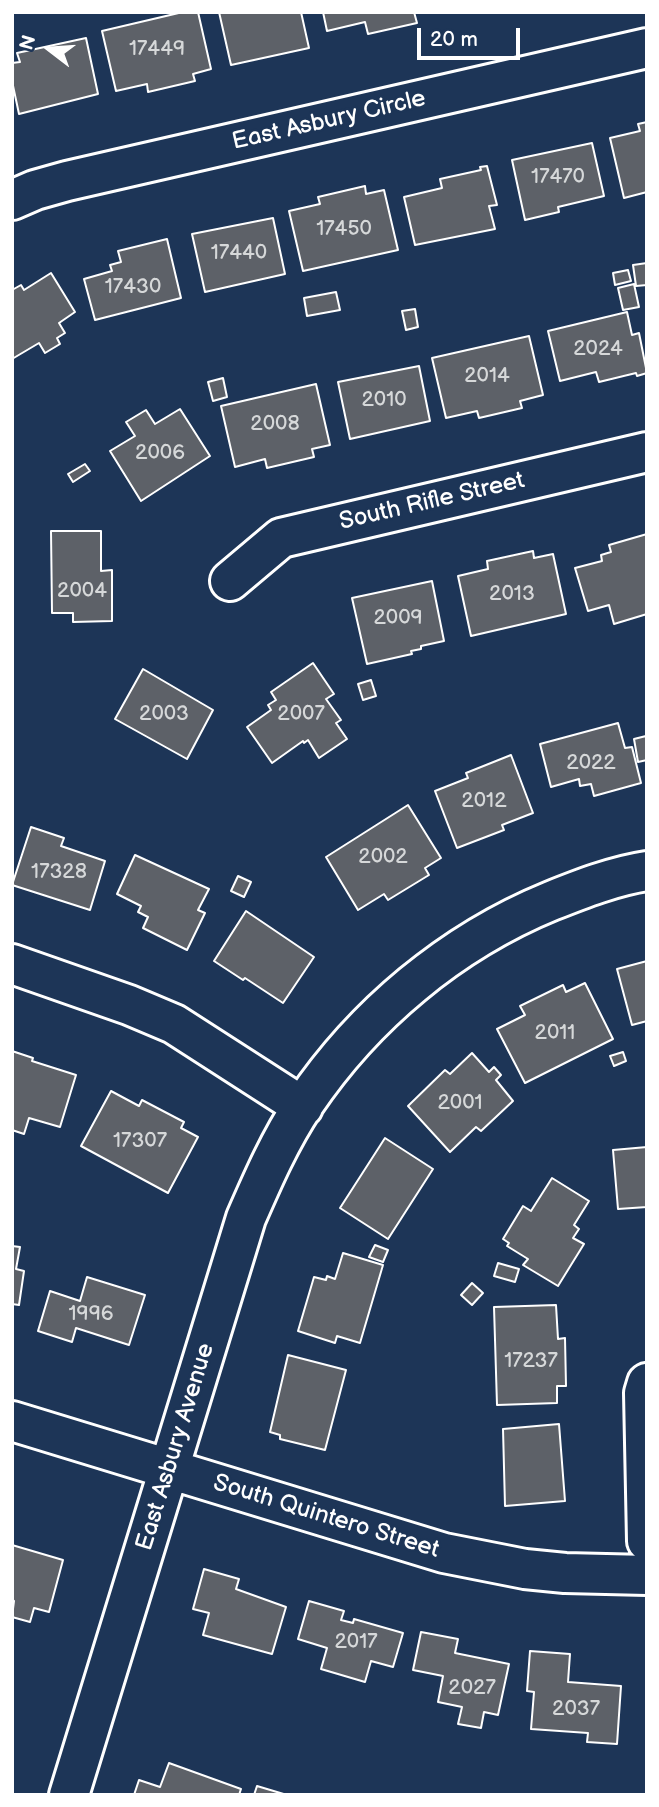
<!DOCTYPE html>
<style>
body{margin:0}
#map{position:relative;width:659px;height:1807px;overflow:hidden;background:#1d3557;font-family:"Balsamiq Sans",sans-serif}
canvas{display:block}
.frame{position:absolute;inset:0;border:14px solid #fff;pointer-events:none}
.north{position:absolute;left:14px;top:14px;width:70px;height:70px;-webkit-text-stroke:5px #1d3557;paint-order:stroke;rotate:287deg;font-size:19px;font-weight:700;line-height:28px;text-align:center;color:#fff}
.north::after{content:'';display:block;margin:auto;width:24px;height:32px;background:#fff;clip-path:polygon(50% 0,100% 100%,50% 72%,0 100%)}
.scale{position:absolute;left:417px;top:28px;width:103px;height:32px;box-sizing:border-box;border:4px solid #fff;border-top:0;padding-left:9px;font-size:21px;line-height:24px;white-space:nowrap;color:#fff;-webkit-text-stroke:5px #1d3557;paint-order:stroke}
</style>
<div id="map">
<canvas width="659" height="1807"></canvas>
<div class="frame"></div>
<div class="north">N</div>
<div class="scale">20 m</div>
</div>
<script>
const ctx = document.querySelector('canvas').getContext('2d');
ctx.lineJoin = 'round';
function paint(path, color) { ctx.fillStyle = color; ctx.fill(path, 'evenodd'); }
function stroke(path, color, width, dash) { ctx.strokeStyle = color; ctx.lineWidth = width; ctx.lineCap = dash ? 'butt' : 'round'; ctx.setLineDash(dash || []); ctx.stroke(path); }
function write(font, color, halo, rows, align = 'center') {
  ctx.font = font + ' "Balsamiq Sans",sans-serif'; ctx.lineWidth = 5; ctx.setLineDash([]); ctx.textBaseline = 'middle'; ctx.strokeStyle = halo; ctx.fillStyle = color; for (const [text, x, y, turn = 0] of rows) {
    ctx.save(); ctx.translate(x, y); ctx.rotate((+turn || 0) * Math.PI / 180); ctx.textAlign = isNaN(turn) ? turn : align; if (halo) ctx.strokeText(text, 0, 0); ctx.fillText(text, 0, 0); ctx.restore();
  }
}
const building = new Path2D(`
 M 183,12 L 198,12 L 211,69 L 193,74 L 195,81 L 148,92 L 147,84 L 116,91 L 102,31 Z
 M 219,12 L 301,12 L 309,48 L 231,65 Z
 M 323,12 L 414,12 L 417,23 L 368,34 L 365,22 L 327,31 Z
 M 86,38 L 98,94 L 19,114 L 12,81 L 12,63 L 20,62 L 17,53 Z
 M 647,122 L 647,192 L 624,198 L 610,138 L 640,131 L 638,124 Z
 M 592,143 L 604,196 L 558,207 L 559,212 L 525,220 L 512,160 Z
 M 487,166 L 497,205 L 489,206 L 495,229 L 415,245 L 404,197 L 442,188 L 440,179 L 481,170 L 480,167 Z
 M 365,186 L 366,194 L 384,190 L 398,250 L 303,271 L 289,211 L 320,204 L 318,197 Z
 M 273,218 L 285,274 L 205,292 L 192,234 Z
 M 167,239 L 181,298 L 95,320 L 84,279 L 112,271 L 110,265 L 121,262 L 118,251 Z
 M 647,263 L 647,285 L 636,286 L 633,265 Z
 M 628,270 L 631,281 L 615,285 L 613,273 Z
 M 51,273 L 75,312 L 59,323 L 65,333 L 57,338 L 60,344 L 45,353 L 39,343 L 12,359 L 12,290 L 21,285 L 24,290 Z
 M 634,284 L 639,307 L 623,310 L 618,288 Z
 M 336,292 L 340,310 L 307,316 L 304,298 Z
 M 415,309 L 418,327 L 406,330 L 402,311 Z
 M 627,312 L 632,335 L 639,333 L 647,373 L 637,376 L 636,373 L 599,382 L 596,372 L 560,381 L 548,331 Z
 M 529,336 L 543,395 L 520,401 L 522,408 L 479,418 L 477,411 L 446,418 L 432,358 Z
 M 419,366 L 430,421 L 350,439 L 338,382 Z
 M 223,378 L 227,397 L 213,401 L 208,382 Z
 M 316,384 L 330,445 L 312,449 L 314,457 L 267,468 L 265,459 L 235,467 L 221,406 Z
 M 180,409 L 210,456 L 141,501 L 110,451 L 135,436 L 126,422 L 146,410 L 155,424 Z
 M 85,464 L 90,471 L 73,482 L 68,474 Z
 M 51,531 L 101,531 L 101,571 L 112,570 L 112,621 L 73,622 L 73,613 L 52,613 Z
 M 647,534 L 647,614 L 614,624 L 609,605 L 588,611 L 575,568 L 602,561 L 601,555 L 611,552 L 609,545 Z
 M 533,551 L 534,558 L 553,554 L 566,614 L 471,636 L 458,576 L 488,569 L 487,561 Z
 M 432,581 L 444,641 L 421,646 L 421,649 L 411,651 L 412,654 L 367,664 L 352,598 Z
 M 313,663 L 334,694 L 326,699 L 341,720 L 336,723 L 347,739 L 319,758 L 308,740 L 304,743 L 303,741 L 272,763 L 247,727 L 271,710 L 268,705 L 276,700 L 271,692 Z
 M 143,669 L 213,710 L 187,759 L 115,719 Z
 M 371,680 L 376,696 L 363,700 L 358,684 Z
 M 618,723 L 625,748 L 632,747 L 641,783 L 594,796 L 591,784 L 580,786 L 579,779 L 551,787 L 540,744 Z
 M 646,736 L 647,760 L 638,762 L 634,739 Z
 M 511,755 L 533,813 L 502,825 L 504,830 L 457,848 L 435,791 L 468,778 L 466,773 Z
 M 408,805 L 441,858 L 425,868 L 429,875 L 388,900 L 384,894 L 358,910 L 326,857 Z
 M 31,827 L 64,838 L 61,846 L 105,861 L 90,910 L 12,885 Z
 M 135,855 L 209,889 L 198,910 L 205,913 L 187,950 L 143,928 L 148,917 L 138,912 L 141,906 L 117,894 Z
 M 238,876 L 251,882 L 244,897 L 231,891 Z
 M 246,911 L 314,957 L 283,1003 L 245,978 L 243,980 L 214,961 Z
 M 647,961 L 647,1021 L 632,1025 L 617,969 Z
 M 585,983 L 613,1039 L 525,1083 L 497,1029 L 525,1015 L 520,1006 L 563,985 L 566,992 Z
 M 12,1051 L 33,1058 L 32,1061 L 76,1075 L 60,1127 L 29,1118 L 24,1134 L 12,1130 Z
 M 623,1052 L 626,1061 L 614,1066 L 610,1056 Z
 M 472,1053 L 489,1072 L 494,1067 L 501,1075 L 496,1080 L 513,1101 L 481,1131 L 476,1127 L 450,1152 L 408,1106 L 445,1070 L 450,1074 Z
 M 111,1091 L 139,1106 L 142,1100 L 184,1122 L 181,1128 L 198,1137 L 168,1193 L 81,1146 Z
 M 385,1138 L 433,1169 L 388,1239 L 340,1208 Z
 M 647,1147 L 647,1207 L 618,1209 L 613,1150 Z
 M 552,1178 L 589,1201 L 574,1225 L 579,1229 L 573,1238 L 584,1244 L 558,1286 L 523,1265 L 528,1259 L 507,1246 L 509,1243 L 503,1239 L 523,1206 L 531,1211 Z
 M 375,1245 L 388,1250 L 383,1262 L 369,1257 Z
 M 12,1246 L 20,1247 L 16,1269 L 24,1271 L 19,1305 L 12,1304 Z
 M 343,1253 L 383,1265 L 360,1343 L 337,1336 L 335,1343 L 298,1331 L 314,1277 L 326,1280 L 327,1276 L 335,1279 Z
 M 498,1263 L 519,1269 L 515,1282 L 494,1276 Z
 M 87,1277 L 145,1295 L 129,1345 L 76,1328 L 72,1342 L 38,1331 L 50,1291 L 80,1301 Z
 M 472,1283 L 483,1293 L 472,1305 L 461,1295 Z
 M 556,1305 L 558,1339 L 565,1338 L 566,1386 L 557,1386 L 557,1403 L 497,1405 L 494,1307 Z
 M 288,1355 L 346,1370 L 325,1450 L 280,1439 L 280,1435 L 270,1432 Z
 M 559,1424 L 565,1501 L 505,1506 L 503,1429 Z
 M 12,1545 L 63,1560 L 49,1612 L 34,1608 L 30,1622 L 12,1617 L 14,1601 L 12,1600 Z
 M 204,1569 L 239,1579 L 236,1589 L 286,1607 L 272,1654 L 203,1635 L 209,1613 L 193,1609 Z
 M 309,1601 L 344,1611 L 341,1620 L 353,1623 L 354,1619 L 403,1633 L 393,1667 L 371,1661 L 365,1682 L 321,1669 L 327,1648 L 298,1639 Z
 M 421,1632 L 458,1639 L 455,1653 L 509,1664 L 498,1715 L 484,1712 L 481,1728 L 458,1724 L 462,1707 L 438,1702 L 443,1676 L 413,1670 Z
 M 530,1651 L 570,1654 L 568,1682 L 621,1686 L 617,1744 L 587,1742 L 588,1733 L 531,1729 L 534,1692 L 527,1691 Z
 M 169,1763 L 241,1789 L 239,1795 L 134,1795 L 139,1780 L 160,1787 Z
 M 257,1786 L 287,1795 L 254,1795 Z`);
paint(building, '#5d6168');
stroke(building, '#fff', 2);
const minor = new Path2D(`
 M 12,200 L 35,190 L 67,181 L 647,48
 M 230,581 L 281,538 L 647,452
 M 12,964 L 129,1005 L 174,1024 L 303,1107
 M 647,1383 L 644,1393 L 647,1541
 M 12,1421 L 444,1553 L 525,1569 L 565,1573 L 647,1575
 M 69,1795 L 246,1218 C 263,1179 280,1140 304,1104 C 364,1015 451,942 551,901 C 581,889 614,876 647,871`);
stroke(minor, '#fff', 44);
stroke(minor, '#1d3557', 38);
write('21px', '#d6d8d9', null, [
 ["17449",157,50],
 ["17470",558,178],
 ["17450",344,230],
 ["17440",239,254],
 ["17430",133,288],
 ["2024",598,350],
 ["2014",487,377],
 ["2010",384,401],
 ["2008",275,425],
 ["2006",160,454],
 ["2004",82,592],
 ["2013",512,595],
 ["2009",398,619],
 ["2003",164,715],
 ["2007",301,715],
 ["2022",591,764],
 ["2012",484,802],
 ["2002",383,858],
 ["17328",59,873],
 ["2011",555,1034],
 ["2001",460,1104],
 ["17307",140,1142],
 ["1996",91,1315],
 ["17237",531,1362],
 ["2017",356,1643],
 ["2027",472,1689],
 ["2037",576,1710]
]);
write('24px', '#fff', '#1d3557', [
 ["East Asbury Circle",329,121,-13],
 ["South Rifle Street",432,502,-13],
 ["East Asbury Avenue",176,1447,-73],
 ["South Quintero Street",326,1517,17]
]);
</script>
